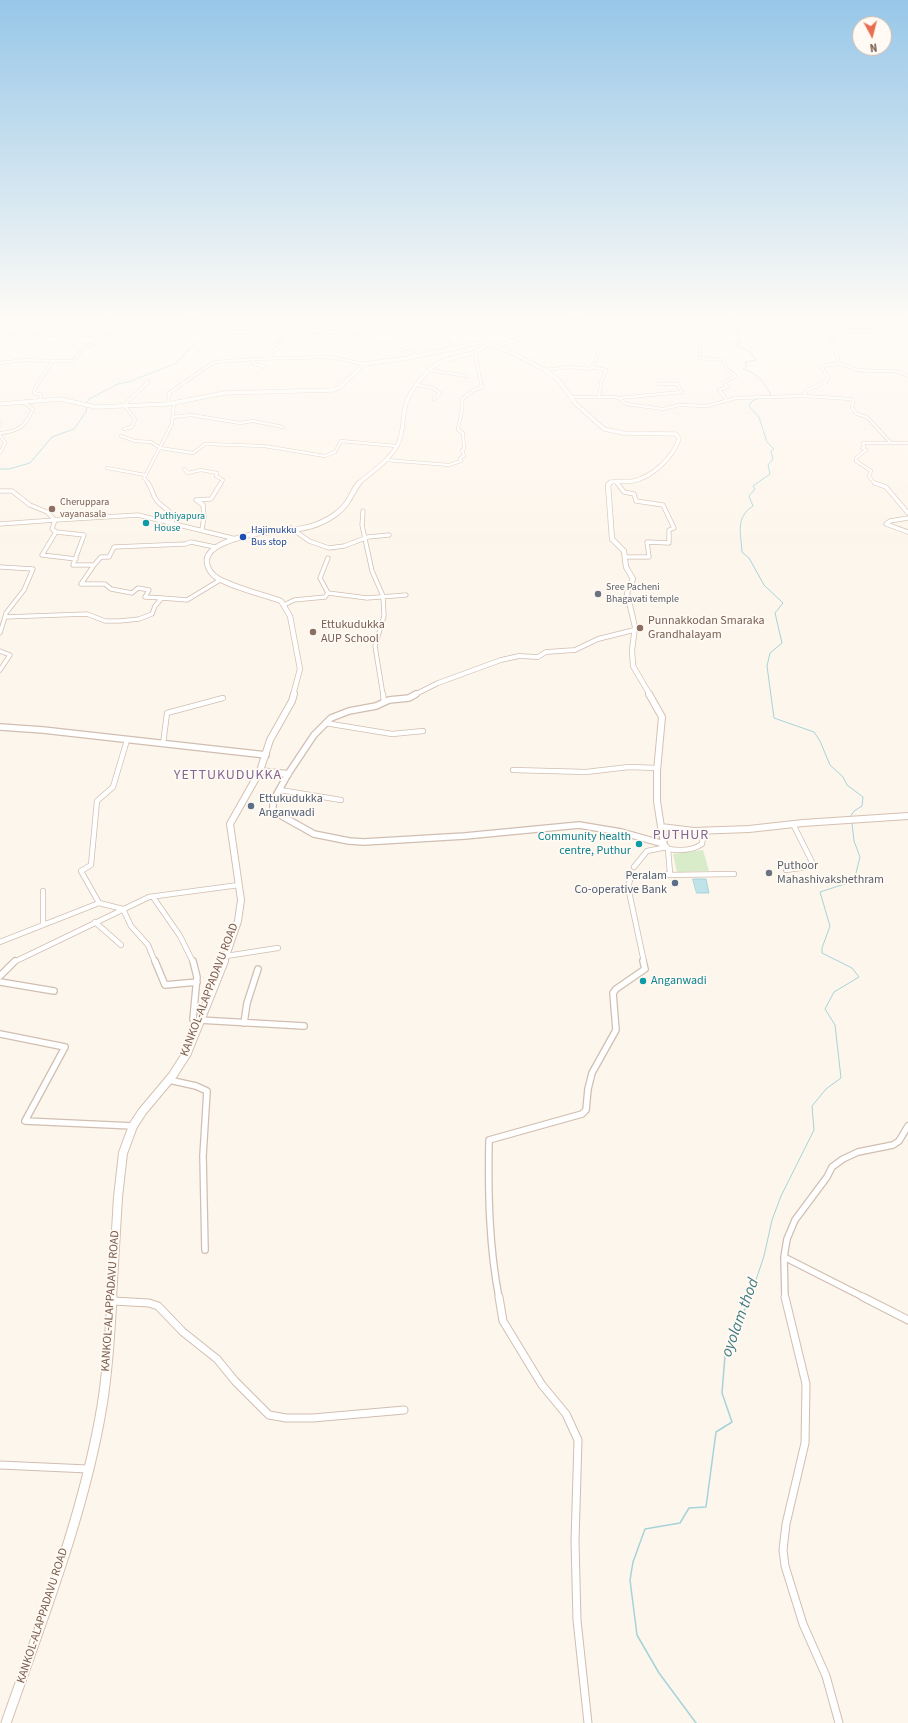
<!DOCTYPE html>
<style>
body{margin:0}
#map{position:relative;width:908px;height:1723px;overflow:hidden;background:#fdf6ec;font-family:"Source Sans 3",sans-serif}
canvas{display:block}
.north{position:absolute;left:852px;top:16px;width:40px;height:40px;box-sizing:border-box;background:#fffaf3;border:1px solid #cabbb1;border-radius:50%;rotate:173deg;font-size:11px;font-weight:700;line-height:16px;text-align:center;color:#7a5c4d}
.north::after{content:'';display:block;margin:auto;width:14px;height:18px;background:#e76f51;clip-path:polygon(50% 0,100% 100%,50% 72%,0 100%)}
</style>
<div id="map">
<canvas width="908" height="1723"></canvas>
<div class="north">N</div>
</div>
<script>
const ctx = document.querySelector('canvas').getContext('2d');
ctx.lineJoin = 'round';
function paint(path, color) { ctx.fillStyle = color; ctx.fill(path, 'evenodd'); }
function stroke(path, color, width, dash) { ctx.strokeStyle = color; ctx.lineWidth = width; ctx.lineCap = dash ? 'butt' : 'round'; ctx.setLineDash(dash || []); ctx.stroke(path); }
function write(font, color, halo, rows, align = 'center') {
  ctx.font = font + ' "Source Sans 3",sans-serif'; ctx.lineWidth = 3.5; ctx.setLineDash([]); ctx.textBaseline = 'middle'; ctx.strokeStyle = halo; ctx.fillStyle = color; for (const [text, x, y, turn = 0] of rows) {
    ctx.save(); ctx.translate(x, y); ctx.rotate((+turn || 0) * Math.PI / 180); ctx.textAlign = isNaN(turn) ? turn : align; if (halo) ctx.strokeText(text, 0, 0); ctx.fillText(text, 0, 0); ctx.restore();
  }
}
paint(new Path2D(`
 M 703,850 L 709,871 L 677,872 L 673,854 Z`), '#d8ecc9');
const water = new Path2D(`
 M 693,879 L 706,879 L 709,893 L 697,893 Z`);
paint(water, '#bfe3e8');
stroke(water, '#a5d3da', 1);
stroke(new Path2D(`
 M 720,317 L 735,320 L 731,326 L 740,332 L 738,336 L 740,341 L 734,344 L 750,352 L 756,360 L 745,362 L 747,366 L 743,369 C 757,373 764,382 771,395 L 766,396
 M 210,326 L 224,317
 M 175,364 L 189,349 L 204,336 L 208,329
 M 759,398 L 752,401 L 749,406 L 759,417 L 767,442 L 774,449 L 771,451 L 773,459 L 768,465 L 770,474 L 753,486 L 755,489 L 749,496 L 753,506 C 735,518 741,533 742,552 L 749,558 L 764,585 L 783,603 L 775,613 L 782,643 L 770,653 L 767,666 L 774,718 L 814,732 L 820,741 L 830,765 L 843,777 L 847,785 L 863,797 L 862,806 L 854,811 L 850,817
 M 87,403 L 89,399 L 118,384 L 128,382 L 172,365
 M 0,469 L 9,469 L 30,463 L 52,437 L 74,429 L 86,412 L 87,406
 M 750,1298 L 764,1256 L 772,1220 L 781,1196 L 814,1130 L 812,1106 L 826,1089 L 841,1078 L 835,1025 L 825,1009 L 834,992 L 859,977 L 852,968 L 822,953 L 822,948 L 830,926 L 820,892 L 854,881 L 860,857 L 854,841 L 852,823`), '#a5d3da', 1);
stroke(new Path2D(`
 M 696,1723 L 659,1673 L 637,1635 L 630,1580 L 633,1562 L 645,1529 L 680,1523 L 689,1508 L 706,1507 L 716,1432 L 732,1422 L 722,1393 L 725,1356 L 750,1297`), '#a5d3da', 1.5);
const minorFar4 = new Path2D(`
 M 145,317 L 145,320 L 184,319 L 198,322 L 207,327 L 223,328 L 233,332 C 270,332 309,328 346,334 C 371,338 395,348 419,356
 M 660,317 L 664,324 L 694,325 L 697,329 L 693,330 L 700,341 L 700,358 L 723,360 L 727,369 L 736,376 L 726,381 L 725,384 L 728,387 L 719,390 L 727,400
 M 868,317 L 874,327 L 835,327 L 840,335 L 829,335 L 833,342 L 828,345 L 828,349 L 836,351 L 839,364 C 846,364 848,367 854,369 C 872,374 891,366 908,376
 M 105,320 L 144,319
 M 317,332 L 320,322 L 326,317
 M 0,334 L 28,333 L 74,337 L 80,335 L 109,337
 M 449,341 L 454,350
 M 269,358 L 273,351 L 279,348 L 276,342 L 284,336 L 284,332
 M 0,363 L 24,360 L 53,361
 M 264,367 L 253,363 L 254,359 L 331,357 L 364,364
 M 592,367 L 606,370 L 601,383 L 599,397
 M 429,370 L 467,376
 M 545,370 L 570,367 L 591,369 L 599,352
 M 418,385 L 433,388 L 440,393 L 434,399
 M 804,396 L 851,399 L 853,401 L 852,408 L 857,414 L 867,417 L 890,442
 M 571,397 L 614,397 L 619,398 L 626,404 L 663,409 L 679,405 L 707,406 L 736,398 L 804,396 L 807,390 L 826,382 L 828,377 L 822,368 L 827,365 L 839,364
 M 619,398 L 682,392 L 677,384 L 659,384
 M 40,401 L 41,395 L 34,393 L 35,388 L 53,361 L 73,361 L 85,347 L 118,334 L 130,326 L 140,327 L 152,324 L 152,320
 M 168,404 L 169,393 L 214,362 L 254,359
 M 173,417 L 191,415 L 240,423 L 253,421 L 283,427
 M 0,423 L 0,425
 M 124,429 L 132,427 L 135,419 L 124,405 L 148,382
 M 0,433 C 18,432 26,426 33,409 L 23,402
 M 0,435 L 5,443 L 0,453
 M 121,436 L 135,441 L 151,442 L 160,448 L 193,453 L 205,444 L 264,446 L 325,456 L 335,452 L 341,441 L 396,446
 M 386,460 L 449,465 L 461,461 L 460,458 L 464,456 L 462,450 L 464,449 L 463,433 L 458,430 C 459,419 464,410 462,399 L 474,390 L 482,387 L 476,360 L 477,357 L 474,352
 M 107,468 L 145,475
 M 184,469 L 188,473 L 201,470 L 217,473 L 216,476 L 223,480 L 220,484
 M 615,481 L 618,484
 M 149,484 L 144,478 L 172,424 L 174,403
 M 878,484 L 874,483 L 869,476 L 871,471 L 856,461 L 856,458 L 866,450 L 862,448 L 864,447 L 863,443 L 908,443`);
const minorFar3 = new Path2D(`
 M 148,483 C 152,488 152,493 155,498 C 160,508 176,510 172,524
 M 617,483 L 624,492 L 634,494 L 636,501 L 663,505 L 674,528 L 669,530 L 669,543 L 647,542 L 649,557 L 625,557
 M 875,483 L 886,487 L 908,513
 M 0,491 L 12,491 L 30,505 L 47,512 L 55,520 L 0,524
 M 363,511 L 362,525 L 372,571 L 383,596 L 384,616 L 375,646 L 383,695
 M 908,518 L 890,521 L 886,524 L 908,532
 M 291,528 L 309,541 L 329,548 L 344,546 L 368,537 L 389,535
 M 202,529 L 204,517 L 203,505 L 196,500 L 211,499 L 221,483
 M 56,532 L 42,555 L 76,559
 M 215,547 L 191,542 L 185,544 L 114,547 L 109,557 L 101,557 L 94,565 L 73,565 L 84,535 L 56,532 L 52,529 L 55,520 L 138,515 L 236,539
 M 328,558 L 320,578 L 328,593
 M 94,565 L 81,584 L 105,584 L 111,589 L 132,593 L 138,588 L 149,590 L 145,597 L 163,598
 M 0,567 L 33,569 L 24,590 L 6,613 L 5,617
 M 284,605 L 294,600 L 325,597 L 328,593 L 367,598 L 406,595
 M 0,633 L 5,617 L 87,614 L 105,621 L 120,621 L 139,619 L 152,614 L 155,606 L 162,598 L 187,600 L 220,580
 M 0,651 L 10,655 L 0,670`);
const minorFar2 = new Path2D(`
 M 383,694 L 384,702
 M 325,723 L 392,734 L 423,731
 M 163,744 L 167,713 L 223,698
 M 513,770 L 586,772 L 629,767 L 657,768
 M 280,790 L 341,800
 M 668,849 C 680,851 692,851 702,844 L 704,831
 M 634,867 L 647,851 L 667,847
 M 786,870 L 807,867 L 813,864 L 793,824
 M 667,875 L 734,874
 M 43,891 L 43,925
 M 153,897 L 180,936 L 193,962
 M 99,903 L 81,871 L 91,865 L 97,801 L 113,787 L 127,740
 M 95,922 L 121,945
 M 0,942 L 99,903 L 123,909 L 131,926 L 148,945 L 155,962
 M 226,956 L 278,948
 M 14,962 L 149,897 L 239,885
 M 644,962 L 628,887 L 631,877 L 663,876 L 670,873 L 668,849 L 664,844`);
const minorFar1 = new Path2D(`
 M 155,961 L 165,985 L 197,982
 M 193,961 L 197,977 L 193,1019 L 194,1023 L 198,1024
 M 0,976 L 15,961
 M 0,982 L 54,991
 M 199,1020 L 304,1026
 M 244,1023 L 247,1003 L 258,969
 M 0,1034 L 65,1047 L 25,1121 L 133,1126
 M 169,1080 L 196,1086 L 207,1091 L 203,1156 L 205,1250
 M 784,1257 L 865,1298
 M 499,1298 C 489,1246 488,1193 489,1140 L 582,1114 L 586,1110 L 588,1089 L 592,1073 L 616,1030 L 613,993 L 616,989 L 645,969 L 643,961
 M 785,1298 L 784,1257 L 787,1239 L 795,1220 L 827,1177 L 832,1167 L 843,1159 L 858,1152 L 893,1145 L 899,1141 L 908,1126`);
const minor = new Path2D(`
 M 499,1297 L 503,1321 L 542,1385 L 566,1414 L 578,1440 L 575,1541 L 577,1620 L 588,1723
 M 785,1297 L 806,1384 L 805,1443 L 786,1524 L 783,1550 L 785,1566 L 803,1624 L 826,1676 L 839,1723
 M 863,1297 L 908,1320
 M 113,1301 L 149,1303 L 158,1306 L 183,1332 L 217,1359 L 235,1381 L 269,1415 L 286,1418 L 313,1418 L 404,1410
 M 0,1465 L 88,1469`);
const tertiaryFar2 = new Path2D(`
 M 492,347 L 548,331 L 562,323 L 601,317
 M 0,404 L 60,399 L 96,407 L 168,404 L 224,393 L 334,390 L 339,388 L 364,364 L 408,358 L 483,342`);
const tertiaryFar1 = new Path2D(`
 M 414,695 L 438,683 L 501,660 L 519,656 L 538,657 L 546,652 L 575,650 L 598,639 L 634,630`);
const tertiary = new Path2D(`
 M 416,694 L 409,698 L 389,700 L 376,706 L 349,711 L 331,718 L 314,735 L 288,774 L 273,801 L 273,811 L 314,834 L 349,841 L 364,842 L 465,836 L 579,825 L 621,832 L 664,844 L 661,827
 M 0,727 L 43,730 L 266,755`);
const secondaryFar4 = new Path2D(`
 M 476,317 L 476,331 L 483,342 L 510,352 L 545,370 L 559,381 L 576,404 L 604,429 L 623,433 L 676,434 L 679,439 C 673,457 653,477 633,481 C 626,482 618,481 611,482 L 609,484
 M 358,484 C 371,472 388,462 397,446 C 404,433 402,421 405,408 C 407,395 420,379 429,370 C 445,353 470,360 487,345`);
const secondaryFar3 = new Path2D(`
 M 610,483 L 608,485 L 612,539 L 624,551 L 626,567 L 633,579 L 627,593 L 635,627 L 632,650 L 633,666 L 650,695
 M 293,695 L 300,669 L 290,616 L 281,601 C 261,594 239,589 221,580 C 216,578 210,573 208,567 C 199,546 240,537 254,534 C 275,530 300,532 320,523 C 330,519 342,511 348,501 C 352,495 354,489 359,483`);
const secondaryFar2 = new Path2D(`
 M 649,694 L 662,717 L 657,771 L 657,801 L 661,827 L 694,831 L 749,829 L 803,823 L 908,816
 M 260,771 L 288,774
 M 224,962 L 238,921 L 241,900 L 230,824 L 260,771 L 270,740 L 292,701 L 294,694`);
const secondaryFar1 = new Path2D(`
 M 112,1298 L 118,1197 L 123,1153 L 133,1126 L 142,1112 L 173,1075 L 187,1053 L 224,961`);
const secondary = new Path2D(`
 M 6,1723 C 42,1620 84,1514 102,1406 C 108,1370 110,1334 112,1297`);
stroke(minorFar4, '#d1beb0', 3.5);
stroke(minorFar3, '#d1beb0', 5);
stroke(minorFar2, '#d1beb0', 6);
stroke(minorFar1, '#d1beb0', 8);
stroke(minor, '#d1beb0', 9);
stroke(tertiaryFar2, '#d1beb0', 4.5);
stroke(tertiaryFar1, '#d1beb0', 5.5);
stroke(tertiary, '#d1beb0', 8);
stroke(secondaryFar4, '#d6c0b0', 4.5);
stroke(secondaryFar3, '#d6c0b0', 6);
stroke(secondaryFar2, '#d6c0b0', 8);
stroke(secondaryFar1, '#d6c0b0', 10);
stroke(secondary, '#d6c0b0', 11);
stroke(minorFar4, '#fff', 2.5);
stroke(minorFar3, '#fff', 3.5);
stroke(minorFar2, '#fff', 4.5);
stroke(minorFar1, '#fff', 5.5);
stroke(minor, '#fff', 7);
stroke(tertiaryFar2, '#fff', 3.5);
stroke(tertiaryFar1, '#fff', 4);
stroke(tertiary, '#fff', 5.5);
stroke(secondaryFar4, '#fff', 3.5);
stroke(secondaryFar3, '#fff', 4.5);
stroke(secondaryFar2, '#fff', 6);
stroke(secondaryFar1, '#fff', 8);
stroke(secondary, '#fff', 9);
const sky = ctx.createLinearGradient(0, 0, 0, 558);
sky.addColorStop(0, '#97c7e8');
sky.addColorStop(0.57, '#fefbf6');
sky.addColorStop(1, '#fefbf600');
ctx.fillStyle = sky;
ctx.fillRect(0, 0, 908, 558);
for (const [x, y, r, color] of [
 [52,509,4,"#8d6e63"],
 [146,523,4,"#0f9aa8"],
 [243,537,4,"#1a4fb4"],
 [598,594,4,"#6b7280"],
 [640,628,4,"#8d6e63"],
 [313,632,4,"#8d6e63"],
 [251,806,4,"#5c6f8a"],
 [639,844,4,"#0f9aa8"],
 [769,873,4,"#6b7280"],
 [675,883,4,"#5c6f8a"],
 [643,981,4,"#0f9aa8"]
]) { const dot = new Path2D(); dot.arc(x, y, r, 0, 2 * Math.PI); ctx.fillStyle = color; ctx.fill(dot); stroke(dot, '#fffaf3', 1.5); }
write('10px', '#785e54', '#fffaf3', [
 ["Cheruppara",60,503],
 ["vayanasala",60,515]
], 'left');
write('10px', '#0d838f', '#fffaf3', [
 ["Puthiyapura",154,517],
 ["House",154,529]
], 'left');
write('10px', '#164399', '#fffaf3', [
 ["Hajimukku",251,531],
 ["Bus stop",251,543]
], 'left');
write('10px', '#5b616d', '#fffaf3', [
 ["Sree Pacheni",606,588],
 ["Bhagavati temple",606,600]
], 'left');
write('12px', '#785e54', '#fffaf3', [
 ["Punnakkodan Smaraka",648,621],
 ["Grandhalayam",648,635],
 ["Ettukudukka",321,625],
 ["AUP School",321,639]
], 'left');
write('12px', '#4e5e75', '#fffaf3', [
 ["Ettukudukka",259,799],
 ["Anganwadi",259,813],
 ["Peralam",667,876,"right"],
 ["Co-operative Bank",667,890,"right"]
], 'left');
write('12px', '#0d838f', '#fffaf3', [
 ["Community health",631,837],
 ["centre, Puthur",631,851],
 ["Anganwadi",651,981,"left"]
], 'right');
write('12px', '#5b616d', '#fffaf3', [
 ["Puthoor",777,866],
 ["Mahashivakshethram",777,880]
], 'left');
write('12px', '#7a5c4d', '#fffaf3', [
 ["KANKOL-ALAPPADAVU ROAD",210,990,-69],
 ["KANKOL-ALAPPADAVU ROAD",111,1301,-86],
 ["KANKOL-ALAPPADAVU ROAD",43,1616,-72]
]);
ctx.letterSpacing = '1px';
write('14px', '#846695', '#fffaf3', [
 ["YETTUKUDUKKA",228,776],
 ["PUTHUR",681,836]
]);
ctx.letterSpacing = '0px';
write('italic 16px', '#437c86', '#fffaf3', [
 ["oyolam thod",741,1318,-70]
]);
</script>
